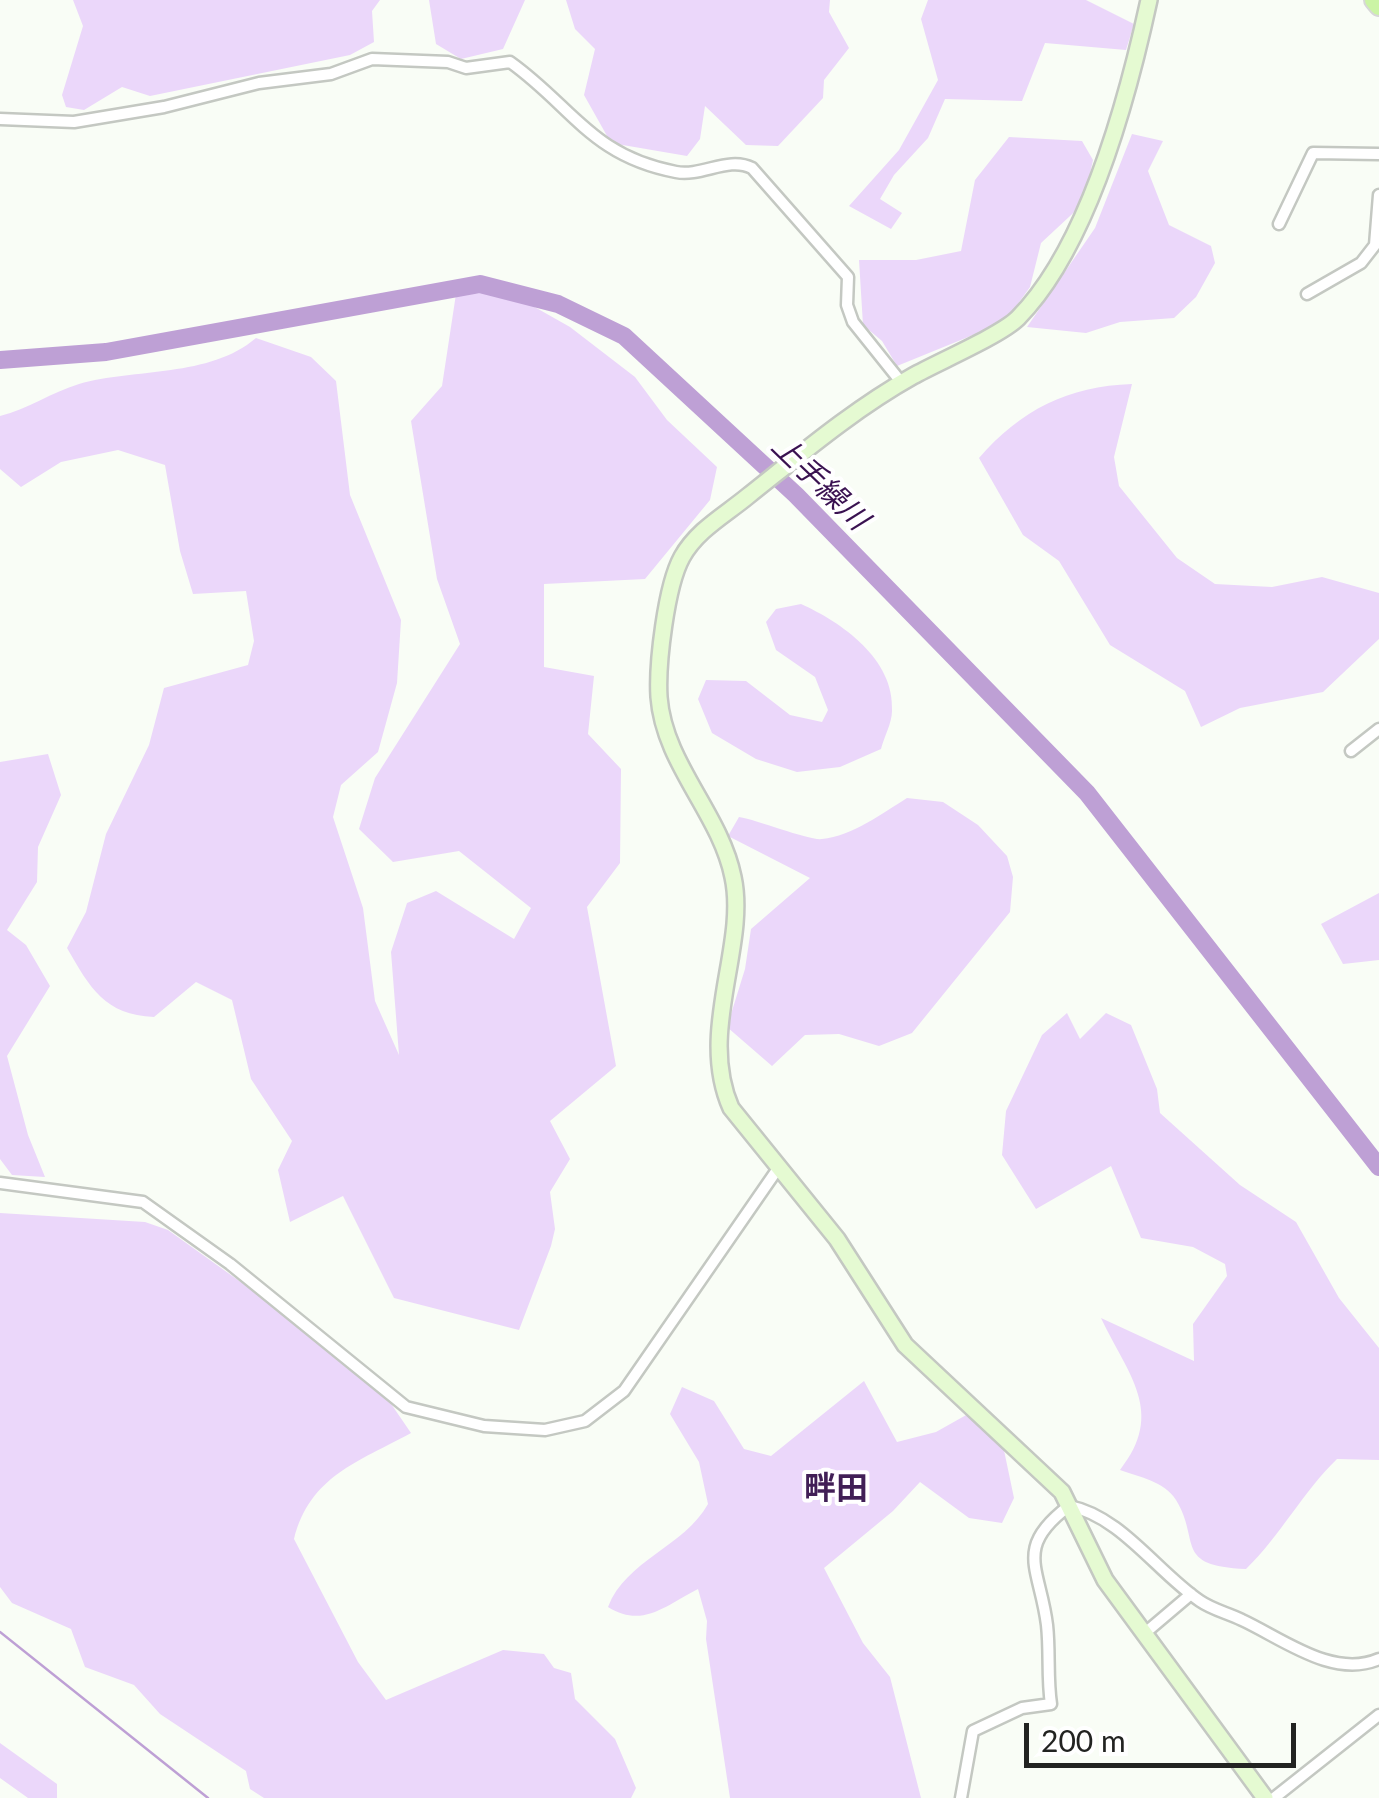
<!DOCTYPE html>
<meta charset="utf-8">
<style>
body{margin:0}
#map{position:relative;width:1379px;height:1798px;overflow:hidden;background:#f9fdf6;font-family:Lato,sans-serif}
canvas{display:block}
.scale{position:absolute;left:1024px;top:1723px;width:272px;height:45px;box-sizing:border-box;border:5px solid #222321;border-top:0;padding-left:12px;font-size:30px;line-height:35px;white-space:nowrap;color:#222321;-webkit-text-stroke:8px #fff;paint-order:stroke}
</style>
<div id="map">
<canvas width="1379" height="1798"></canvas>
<div class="scale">200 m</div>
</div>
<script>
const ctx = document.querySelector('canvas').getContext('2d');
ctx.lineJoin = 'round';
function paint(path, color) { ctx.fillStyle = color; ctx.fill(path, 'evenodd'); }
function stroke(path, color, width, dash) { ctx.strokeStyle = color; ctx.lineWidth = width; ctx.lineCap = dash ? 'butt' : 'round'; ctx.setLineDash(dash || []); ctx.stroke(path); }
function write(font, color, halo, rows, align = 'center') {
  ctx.font = font + ' Lato,"Noto Sans JP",sans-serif'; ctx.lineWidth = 8; ctx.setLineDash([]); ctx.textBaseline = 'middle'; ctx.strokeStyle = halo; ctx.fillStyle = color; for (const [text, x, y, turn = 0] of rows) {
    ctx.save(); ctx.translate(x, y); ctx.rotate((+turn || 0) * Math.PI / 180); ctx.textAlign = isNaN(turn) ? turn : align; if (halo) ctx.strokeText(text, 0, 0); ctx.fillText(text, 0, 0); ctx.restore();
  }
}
paint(new Path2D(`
 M 73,0 L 380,0 L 372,11 L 374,42 L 350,55 L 150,96 L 122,87 L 84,110 L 66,107 L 62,95 L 83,26 Z
 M 429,0 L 525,0 L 503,49 L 461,59 L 436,44 Z
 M 566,0 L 830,0 L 829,12 L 849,48 L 824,80 L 823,98 L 778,146 L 746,145 L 705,106 L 700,139 L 687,156 L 611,143 L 584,95 L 595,49 L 575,29 Z
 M 928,0 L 1086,0 L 1134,24 L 1126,50 L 1045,43 L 1022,101 L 945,99 L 928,138 L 894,175 L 880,199 L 902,213 L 891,229 L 849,206 L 899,150 L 938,80 L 921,19 Z
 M 1132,134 L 1163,141 L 1148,171 L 1169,225 L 1211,246 L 1215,263 L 1196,297 L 1174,318 L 1120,322 L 1086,333 L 1027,327 L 1095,228 Z
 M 1009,137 L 1082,141 L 1093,160 L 1084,203 L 1041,243 L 1030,287 L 1005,322 L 897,366 L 882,341 L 863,325 L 859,260 L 916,260 L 961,251 L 975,180 Z
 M 508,292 L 570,327 L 635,377 L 667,420 L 717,467 L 710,500 L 645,579 L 544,584 L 544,667 L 594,676 L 588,734 L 621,769 L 620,863 L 587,907 L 616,1066 L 550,1121 L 570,1159 L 550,1192 L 555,1229 L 551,1246 L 519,1330 L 394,1298 L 343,1196 L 290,1222 L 278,1170 L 292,1141 L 251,1079 L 232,1000 L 196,982 L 154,1017 C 105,1015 90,988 67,948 L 86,912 L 106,834 L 149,745 L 164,688 L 248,665 L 254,641 L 246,591 L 193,594 L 180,551 L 165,465 L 118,450 L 61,462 L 21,487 L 0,469 L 0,416 C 28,409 52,392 79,384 C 135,368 209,378 256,338 L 311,357 L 336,381 L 350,495 L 401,620 L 397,683 L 378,752 L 341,785 L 333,817 L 363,908 L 375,1001 L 399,1055 L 391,952 L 407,903 L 436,891 L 514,939 L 531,908 L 459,851 L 393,862 L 359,829 L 375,778 L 460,644 L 437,579 L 411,421 L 442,386 L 456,294 Z
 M 1132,384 L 1114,457 L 1119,486 L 1177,558 L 1215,584 L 1272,587 L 1322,577 L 1379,593 L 1379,639 L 1323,692 L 1240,708 L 1201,727 L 1185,691 L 1110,645 L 1059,561 L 1023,535 L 979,458 C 1021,410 1068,386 1132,384 Z
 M 801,604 C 841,622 895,659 892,711 C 892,723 884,737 881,749 L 840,767 L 797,772 L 756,759 L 712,733 L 698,699 L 706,680 L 746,681 L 790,715 L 822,722 L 828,710 L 815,677 L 776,650 L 766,622 L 776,609 Z
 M 48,754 L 61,795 L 38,847 L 37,882 L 7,930 L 26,945 L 50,986 L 7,1056 L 28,1135 L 45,1177 L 12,1175 L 0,1159 L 0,762 Z
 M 907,798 L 943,802 L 978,825 L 1007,856 L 1013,877 L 1010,912 L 912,1033 L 879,1046 L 839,1034 L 805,1035 L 772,1066 L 727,1027 L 745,969 L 751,929 L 810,878 L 728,836 L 739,817 C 758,820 810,841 822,839 C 852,836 883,813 907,798 Z
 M 1379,893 L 1379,960 L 1343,964 L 1321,924 Z
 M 1067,1013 L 1080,1039 L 1106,1013 L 1131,1025 L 1157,1089 L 1160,1113 L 1240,1185 L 1296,1222 L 1339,1298 L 1379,1348 L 1379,1460 L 1337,1459 C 1302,1493 1281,1535 1246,1569 C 1173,1566 1201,1541 1176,1500 C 1164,1481 1139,1477 1120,1470 C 1166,1412 1128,1375 1101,1318 L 1194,1361 L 1193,1324 L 1227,1276 L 1225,1264 L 1193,1247 L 1141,1238 L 1111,1166 L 1036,1209 L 1002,1155 L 1006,1111 L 1042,1035 Z
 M 0,1213 L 145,1222 L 168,1230 L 372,1376 L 411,1433 C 358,1462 310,1476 294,1539 L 358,1662 L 386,1700 L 503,1650 L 544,1654 L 554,1668 L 571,1673 L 575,1699 L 615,1739 L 636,1788 L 631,1798 L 264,1798 L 250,1789 L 246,1771 L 160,1714 L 134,1685 L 85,1667 L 71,1629 L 12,1603 L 0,1587 Z
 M 864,1381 L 897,1442 L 936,1432 L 968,1414 L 1001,1436 L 1014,1498 L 1002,1523 L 969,1518 L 920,1482 L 893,1511 L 824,1568 L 863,1643 L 890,1677 L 921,1798 L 730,1798 L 706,1639 L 707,1621 L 698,1589 C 666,1605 643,1629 608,1607 C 626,1560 684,1547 708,1504 L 699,1462 L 670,1414 L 682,1387 L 714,1401 L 744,1449 L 771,1456 Z
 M 0,1743 L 57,1784 L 57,1798 L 28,1798 L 0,1778 Z`), '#ebd7fa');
stroke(new Path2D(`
 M 0,1632 L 208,1798`), '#bea0d5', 2.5);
stroke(new Path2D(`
 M 0,360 L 106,352 L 480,284 L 558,304 L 624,336 L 796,495 L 1087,793 L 1379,1167`), '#bea0d5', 18);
const street = new Path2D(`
 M 0,119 L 74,122 L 164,107 L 259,83 L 331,74 L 372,59 L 448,62 L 466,68 L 510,62 C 572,106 591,156 676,172 C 702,177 728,156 752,168 L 848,277 L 847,305 L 853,322 L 901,382
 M 1279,224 L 1313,153 L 1379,154
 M 1307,294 L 1361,263 L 1375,245 L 1379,195
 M 1351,751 L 1379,729
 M 0,1183 L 143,1202 L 230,1264 L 406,1407 L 484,1426 L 545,1430 L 585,1421 L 624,1391 L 779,1167
 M 1145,1633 L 1191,1594
 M 961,1798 L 973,1731 L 1022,1708 L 1051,1704 C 1047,1678 1050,1652 1047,1625 C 1040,1568 1013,1548 1069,1506 C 1121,1516 1157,1572 1200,1601 C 1213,1610 1228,1613 1242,1620 C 1283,1639 1333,1679 1379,1659
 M 1274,1798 L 1379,1715`);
const secondary = new Path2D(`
 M 1149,0 C 1128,97 1089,246 1018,318 C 1001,335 938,362 913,376 C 854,409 801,454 748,496 C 725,515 697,530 682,557 C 666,586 657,664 659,697 C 664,764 720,813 733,877 C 748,946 697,1031 731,1108 L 837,1239 L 905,1345 L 1062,1492 L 1105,1580 L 1265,1798`);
const primary = new Path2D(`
 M 1374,0 L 1379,6`);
stroke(street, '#c4c8c2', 15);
stroke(secondary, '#c4c8c2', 20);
stroke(primary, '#d7d7d7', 22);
stroke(street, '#fff', 10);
stroke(secondary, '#e5fad2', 15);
stroke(primary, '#cbf4a5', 18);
write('italic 30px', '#3a1251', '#fff', [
 ["上手繰川",820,483,44]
]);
write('bold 32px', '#411f56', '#fff', [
 ["畔田",836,1489]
]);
</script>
